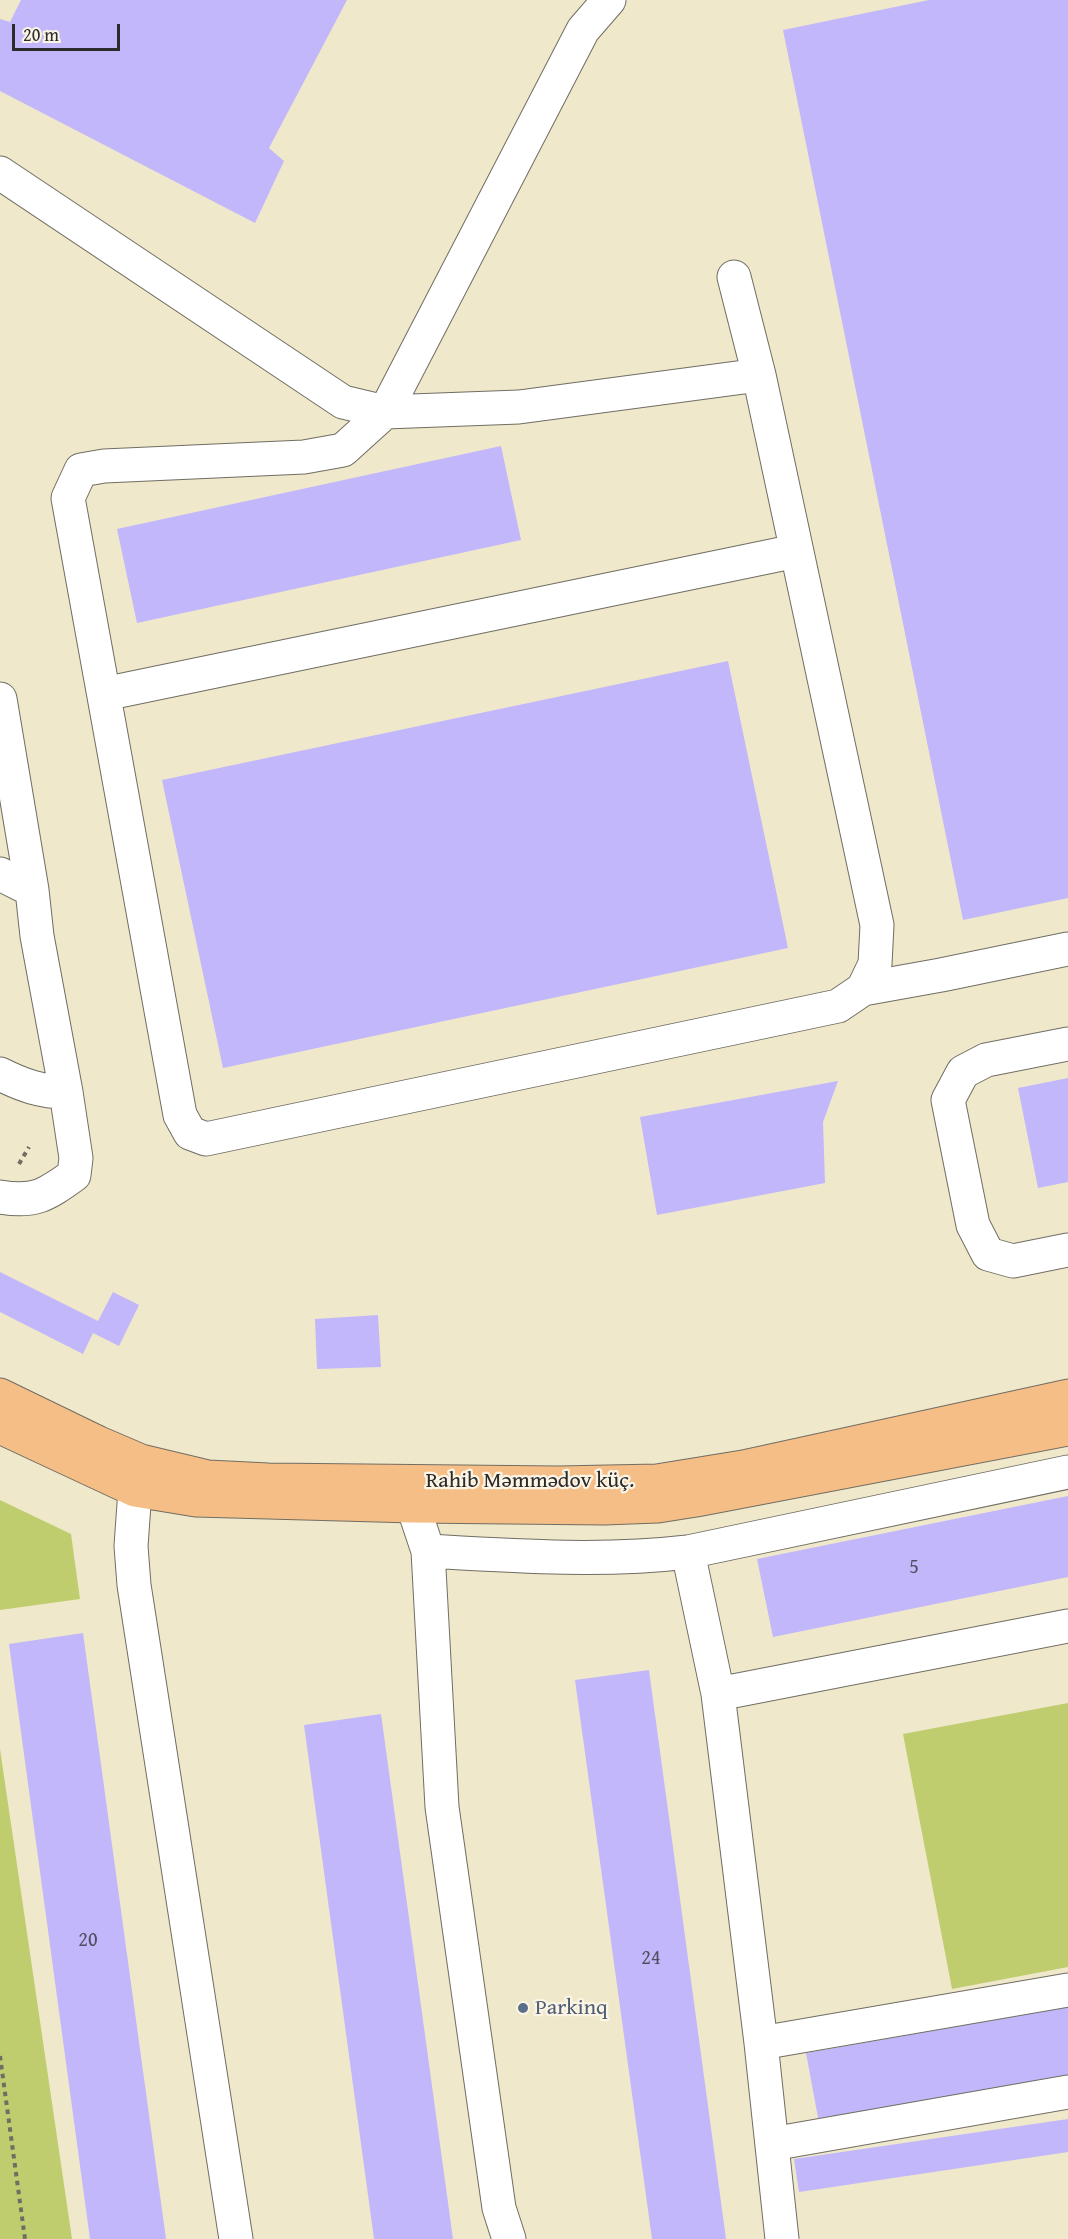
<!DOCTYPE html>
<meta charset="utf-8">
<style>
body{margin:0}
#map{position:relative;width:1068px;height:2239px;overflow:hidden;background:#efe8cb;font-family:"Gentium Book Plus",serif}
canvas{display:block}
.scale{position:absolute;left:12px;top:24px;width:108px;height:27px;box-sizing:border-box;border:3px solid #2b2b2b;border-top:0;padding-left:8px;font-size:18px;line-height:21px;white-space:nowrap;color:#2b2b2b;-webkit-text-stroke:4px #fcf5e5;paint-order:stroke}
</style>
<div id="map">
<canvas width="1068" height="2239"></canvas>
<div class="scale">20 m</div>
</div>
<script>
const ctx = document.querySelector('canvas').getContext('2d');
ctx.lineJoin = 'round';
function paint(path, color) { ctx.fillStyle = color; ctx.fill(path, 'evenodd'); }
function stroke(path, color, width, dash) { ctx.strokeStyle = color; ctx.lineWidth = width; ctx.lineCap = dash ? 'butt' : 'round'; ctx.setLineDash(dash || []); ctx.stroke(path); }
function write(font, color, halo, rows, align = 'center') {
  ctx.font = font + ' "Gentium Book Plus",serif'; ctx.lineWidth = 4.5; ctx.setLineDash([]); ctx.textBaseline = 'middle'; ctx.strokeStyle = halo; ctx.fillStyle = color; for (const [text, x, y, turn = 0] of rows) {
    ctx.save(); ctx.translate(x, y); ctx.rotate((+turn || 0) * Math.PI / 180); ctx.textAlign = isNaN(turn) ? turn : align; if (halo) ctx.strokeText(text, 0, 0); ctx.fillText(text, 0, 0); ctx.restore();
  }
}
paint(new Path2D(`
 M 0,1500 L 71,1534 L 80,1599 L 0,1610 Z
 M 1068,1703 L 1068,1967 L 952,1989 L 903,1734 Z
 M 0,1749 L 72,2239 L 0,2239 Z`), '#c0cd6f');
paint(new Path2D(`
 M 21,0 L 347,0 L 269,148 L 284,161 L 255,223 L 0,91 L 0,19 L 10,22 Z
 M 929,0 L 1068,0 L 1068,898 L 963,920 L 783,30 Z
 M 501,446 L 521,540 L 137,623 L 117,529 Z
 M 728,661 L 788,948 L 223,1068 L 162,780 Z
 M 1068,1078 L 1068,1182 L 1038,1188 L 1018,1088 Z
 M 838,1081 L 823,1122 L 825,1183 L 657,1215 L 640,1117 Z
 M 0,1272 L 98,1321 L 113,1292 L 139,1305 L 119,1346 L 93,1333 L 83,1354 L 0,1312 Z
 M 378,1315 L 381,1367 L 317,1369 L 315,1319 Z
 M 1068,1496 L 1068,1577 L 773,1637 L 757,1559 Z
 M 83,1633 L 166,2239 L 90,2239 L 9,1644 Z
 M 649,1670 L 726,2239 L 652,2239 L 575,1680 Z
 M 381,1714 L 453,2239 L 374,2239 L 304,1725 Z
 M 1068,2007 L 1068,2078 L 819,2123 L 806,2053 Z
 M 1068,2119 L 1068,2152 L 799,2192 L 794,2159 Z`), '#c2b7fa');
const minor = new Path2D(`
 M 609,0 L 583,30 L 385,412 L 343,450 L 304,457 L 104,466 L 81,470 L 68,498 L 180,1115 L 190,1133 L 206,1139 L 838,1006 L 863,989 L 941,975 L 1068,949
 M 0,173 L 343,402 L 385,412 L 519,407 L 759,375
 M 734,277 L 759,375 L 877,925 L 875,964 L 863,989
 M 104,694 L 796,551
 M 0,699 L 32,890 L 37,936 L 66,1092 L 76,1158 L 74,1175 C 46,1195 35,1203 0,1197
 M 0,874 L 32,890
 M 1068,1044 L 986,1060 L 963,1072 L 948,1100 L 973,1225 L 988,1254 L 1013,1261 L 1068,1250
 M 0,1074 C 22,1085 41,1092 66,1092
 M 135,1490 L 131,1546 L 134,1585 L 236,2239
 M 413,1506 L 428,1551 L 442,1807 L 499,2208 L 509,2239
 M 428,1551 C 514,1556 602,1562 688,1552 L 718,1694 L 761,2043 L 782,2239
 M 688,1552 L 1068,1472
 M 718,1694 L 1068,1626
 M 761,2043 L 1068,1990
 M 772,2144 L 1068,2092`);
const major = new Path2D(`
 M 0,1395 L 99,1443 L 141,1461 L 208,1477 L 268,1480 L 559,1483 L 657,1481 L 743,1467 L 1068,1396
 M 0,1427 L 135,1490 L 196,1500 L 413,1506 L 604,1508 L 658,1506 L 696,1500 L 1068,1429`);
stroke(minor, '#706d63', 35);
stroke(major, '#706d63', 35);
stroke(new Path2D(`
 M 19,1164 L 29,1147
 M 0,2056 L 25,2239`), '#706d63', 4, [4.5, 4.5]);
stroke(minor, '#fff', 33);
stroke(major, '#f6be87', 33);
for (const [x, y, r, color] of [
 [523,2008,6,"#5c6f8a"]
]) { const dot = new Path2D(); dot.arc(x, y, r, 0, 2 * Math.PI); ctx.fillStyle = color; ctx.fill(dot); stroke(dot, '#fcf5e5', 2); }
write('20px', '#514e5f', null, [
 ["5",914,1568],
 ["20",88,1941],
 ["24",651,1959]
]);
write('22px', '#2b2b2b', '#fcf5e5', [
 ["Rahib Məmmədov küç.",530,1481]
]);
write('22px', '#4e5e75', '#fcf5e5', [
 ["Parkinq",535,2008]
], 'left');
</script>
